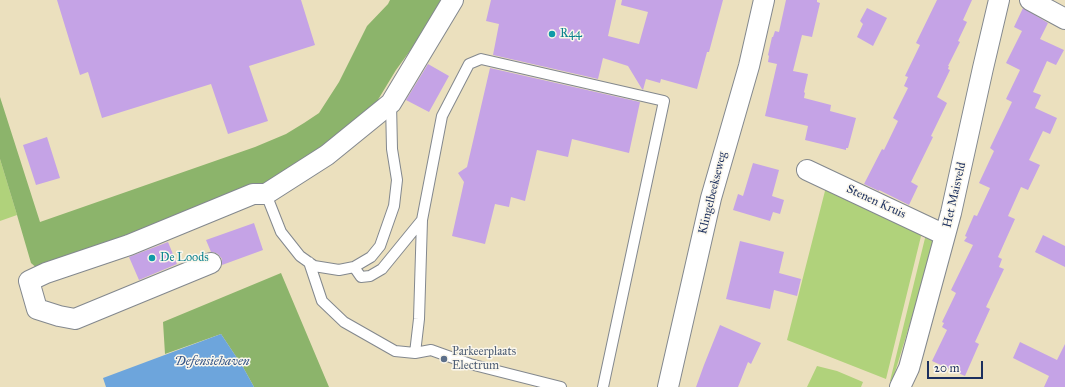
<!DOCTYPE html>
<style>
body{margin:0}
#map{position:relative;width:1065px;height:387px;overflow:hidden;background:#ebe0be;font-family:"IM FELL Great Primer",serif}
canvas{display:block}
.scale{position:absolute;left:927px;top:361px;width:56px;height:18px;box-sizing:border-box;border:2px solid #1b2f5e;border-top:0;padding-left:5px;font-size:12px;line-height:14px;white-space:nowrap;color:#1b2f5e;-webkit-text-stroke:3px #fbf7ec;paint-order:stroke}
</style>
<div id="map">
<canvas width="1065" height="387"></canvas>
<div class="scale">20 m</div>
</div>
<script>
const ctx = document.querySelector('canvas').getContext('2d');
ctx.lineJoin = 'round';
function paint(path, color) { ctx.fillStyle = color; ctx.fill(path, 'evenodd'); }
function stroke(path, color, width, dash) { ctx.strokeStyle = color; ctx.lineWidth = width; ctx.lineCap = dash ? 'butt' : 'round'; ctx.setLineDash(dash || []); ctx.stroke(path); }
function write(font, color, halo, rows, align = 'center') {
  ctx.font = font + ' "IM FELL Great Primer",serif'; ctx.lineWidth = 3; ctx.setLineDash([]); ctx.textBaseline = 'middle'; ctx.strokeStyle = halo; ctx.fillStyle = color; for (const [text, x, y, turn = 0] of rows) {
    ctx.save(); ctx.translate(x, y); ctx.rotate((+turn || 0) * Math.PI / 180); ctx.textAlign = isNaN(turn) ? turn : align; if (halo) ctx.strokeText(text, 0, 0); ctx.fillText(text, 0, 0); ctx.restore();
  }
}
paint(new Path2D(`
 M 0,159 L 17,215 L 0,221 Z
 M 826,187 L 923,228 L 886,379 L 787,340 Z
 M 927,230 L 933,233 L 934,245 L 892,382 L 890,381 Z
 M 817,366 L 837,371 L 863,382 L 861,387 L 807,387 Z`), '#b0d27b');
paint(new Path2D(`
 M 390,0 L 447,0 L 396,70 L 376,103 L 278,181 L 39,270 L 31,263 L 17,215 L 0,159 L 0,97 L 40,222 L 255,147 L 286,134 L 304,123 L 319,113 L 339,82 L 367,26 L 388,4 Z
 M 281,273 L 329,387 L 254,387 L 243,367 L 221,334 L 165,354 L 163,322 Z`), '#8cb46b');
paint(new Path2D(`
 M 221,334 L 243,367 L 254,387 L 106,387 L 103,378 Z`), '#6da5dc');
paint(new Path2D(`
 M 57,0 L 301,0 L 315,45 L 249,66 L 268,121 L 228,134 L 211,84 L 102,118 L 88,72 L 80,75 Z
 M 491,0 L 616,0 L 608,36 L 639,44 L 648,12 L 621,5 L 622,0 L 723,0 L 709,52 L 707,52 L 697,89 L 661,79 L 660,83 L 646,79 L 643,90 L 642,89 L 628,66 L 603,58 L 598,79 L 493,55 L 499,24 L 486,21 Z
 M 786,0 L 817,0 L 817,2 L 820,3 L 812,37 L 802,35 L 793,71 L 808,74 L 804,92 L 805,93 L 804,98 L 831,105 L 830,111 L 856,118 L 848,148 L 846,148 L 846,150 L 805,140 L 808,126 L 765,116 L 777,64 L 768,62 L 769,56 L 768,55 L 772,37 L 773,37 L 775,31 L 779,32 Z
 M 937,0 L 972,0 L 963,20 L 967,22 L 958,41 L 960,42 L 948,66 L 949,66 L 948,69 L 950,70 L 937,97 L 947,103 L 931,136 L 933,137 L 911,182 L 918,186 L 909,205 L 879,190 L 879,191 L 864,184 L 882,149 L 884,150 L 898,121 L 893,118 L 908,88 L 904,86 L 908,77 L 905,76 L 920,45 L 916,43 Z
 M 867,8 L 887,18 L 873,46 L 857,37 L 863,24 L 860,21 Z
 M 1023,8 L 1048,23 L 1040,39 L 1064,50 L 1056,65 L 1047,61 L 1033,92 L 1041,95 L 1035,108 L 1057,118 L 1050,134 L 1043,131 L 1029,160 L 1040,165 L 1028,190 L 1021,187 L 1008,216 L 1015,219 L 998,257 L 1002,259 L 999,267 L 1004,269 L 986,307 L 990,309 L 975,342 L 979,344 L 965,376 L 932,361 L 947,330 L 942,327 L 944,323 L 942,322 L 956,293 L 951,290 L 973,245 L 964,241 L 967,237 L 965,236 L 974,215 L 977,216 L 990,188 L 979,183 L 994,151 L 990,148 L 1012,102 L 1006,99 L 1020,70 L 1006,63 L 1022,31 L 1014,27 Z
 M 428,64 L 449,76 L 429,112 L 406,100 Z
 M 490,68 L 640,102 L 629,153 L 572,139 L 568,157 L 537,150 L 525,201 L 511,197 L 509,207 L 495,204 L 485,244 L 452,236 L 464,182 L 458,173 L 467,167 Z
 M 47,137 L 60,178 L 36,185 L 23,145 Z
 M 753,163 L 779,170 L 772,196 L 784,200 L 780,214 L 773,212 L 770,221 L 733,210 L 738,194 L 743,196 Z
 M 254,223 L 263,250 L 222,265 L 222,259 L 218,254 L 213,252 L 211,252 L 206,240 Z
 M 1043,235 L 1065,246 L 1065,267 L 1035,252 Z
 M 740,241 L 784,252 L 779,273 L 801,279 L 797,296 L 774,290 L 770,309 L 726,299 Z
 M 168,242 L 177,264 L 139,280 L 129,257 Z
 M 720,325 L 761,343 L 751,364 L 748,362 L 738,387 L 696,387 L 704,365 Z
 M 1020,342 L 1057,360 L 1065,344 L 1065,387 L 1044,387 L 1049,376 L 1013,358 Z`), '#c5a3e6');
const lane = new Path2D(`
 M 266,194 L 281,232 L 300,256 L 314,266 L 339,270 L 354,267 L 371,257 L 380,246 L 394,206 L 397,180 L 392,149 L 391,103
 M 422,220 L 442,116 L 469,64 L 481,59 L 664,101 L 603,387
 M 309,262 L 322,301 L 344,322 L 395,351 L 415,353
 M 354,267 L 361,277 L 370,276 L 382,269 L 422,220 L 419,319 L 415,353 L 431,350 L 470,364 L 561,387`);
const street = new Path2D(`
 M 1030,0 L 1065,19
 M 807,170 L 945,235
 M 211,263 L 75,319 L 59,316 L 37,309 L 29,281 L 46,273 L 129,245 L 253,194 L 266,194 L 327,155 L 391,103 L 453,0
 M 668,387 L 711,198 L 749,66 L 764,0
 M 900,387 L 909,368 L 951,213 L 983,68 L 999,0`);
stroke(lane, '#83888e', 12);
stroke(street, '#83888e', 22);
stroke(lane, '#fff', 10);
stroke(street, '#fff', 20);
for (const [x, y, r, color] of [
 [552,34,4,"#0f9aa8"],
 [152,258,4,"#0f9aa8"],
 [444,359,4,"#5c6f8a"]
]) { const dot = new Path2D(); dot.arc(x, y, r, 0, 2 * Math.PI); ctx.fillStyle = color; ctx.fill(dot); stroke(dot, '#fbf7ec', 1.5); }
write('12px', '#0d838f', '#fbf7ec', [
 ["R44",560,34],
 ["De Loods",160,258]
], 'left');
write('12px', '#1b2f5e', '#fbf7ec', [
 ["Klingelbeekseweg",713,193,-76],
 ["Het Maisveld",955,195,-77],
 ["Stenen Kruis",876,202,25]
]);
write('12px', '#4e5e75', '#fbf7ec', [
 ["Parkeerplaats",452,352],
 ["Electrum",452,366]
], 'left');
write('italic 13px', '#38588a', '#fbf7ec', [
 ["Defensiehaven",212,362]
]);
</script>
